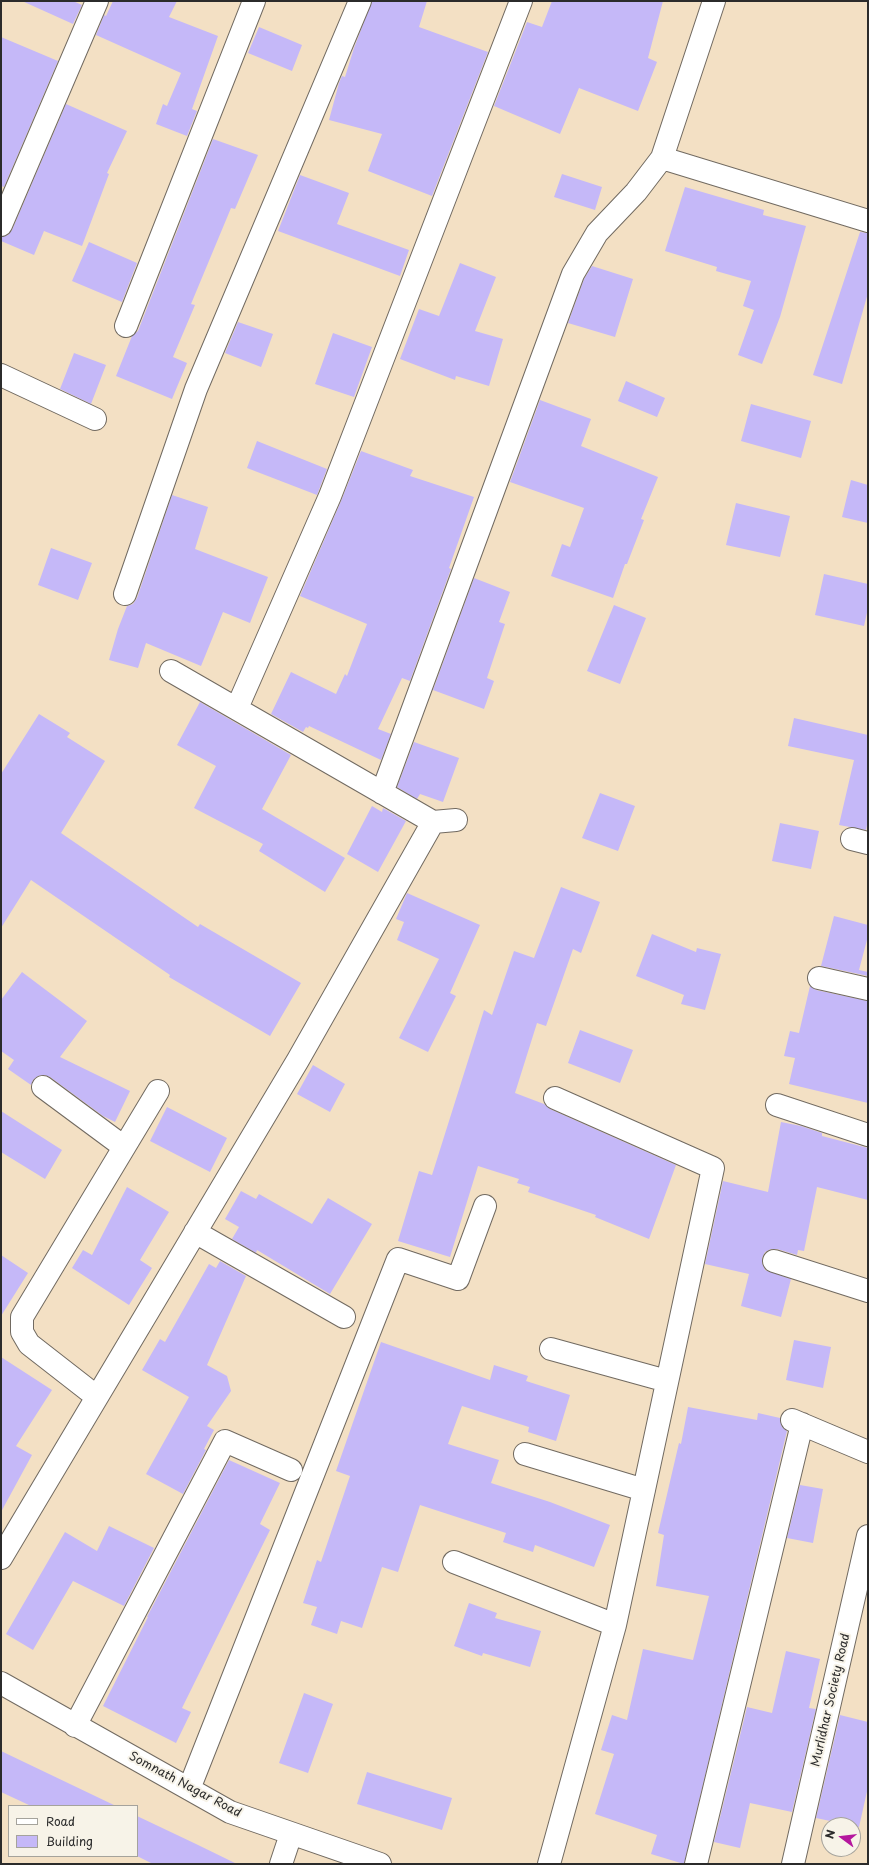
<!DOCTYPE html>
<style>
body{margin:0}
#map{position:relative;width:869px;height:1865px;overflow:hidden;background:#f3e0c4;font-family:"Playpen Sans",sans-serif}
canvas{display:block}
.frame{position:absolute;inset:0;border:2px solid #2b2b2b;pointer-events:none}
.legend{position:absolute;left:8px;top:1805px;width:130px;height:52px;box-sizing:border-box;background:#f7f3e8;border:1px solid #a5a39c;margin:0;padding:5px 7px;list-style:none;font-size:12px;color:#2b2b2b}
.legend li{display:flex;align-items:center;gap:8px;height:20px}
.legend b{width:20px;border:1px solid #a5a39c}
.north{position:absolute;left:821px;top:1817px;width:40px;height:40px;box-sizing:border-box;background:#f7f3e8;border:1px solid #a5a39c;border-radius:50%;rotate:285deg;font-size:11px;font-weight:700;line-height:16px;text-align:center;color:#2b2b2b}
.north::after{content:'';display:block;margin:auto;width:14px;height:18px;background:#b5179e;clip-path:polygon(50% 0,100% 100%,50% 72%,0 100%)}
</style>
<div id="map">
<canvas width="869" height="1865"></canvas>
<div class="frame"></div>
<ul class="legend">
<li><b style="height:5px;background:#fff"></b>Road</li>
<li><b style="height:11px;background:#c5b8f8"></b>Building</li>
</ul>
<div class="north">N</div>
</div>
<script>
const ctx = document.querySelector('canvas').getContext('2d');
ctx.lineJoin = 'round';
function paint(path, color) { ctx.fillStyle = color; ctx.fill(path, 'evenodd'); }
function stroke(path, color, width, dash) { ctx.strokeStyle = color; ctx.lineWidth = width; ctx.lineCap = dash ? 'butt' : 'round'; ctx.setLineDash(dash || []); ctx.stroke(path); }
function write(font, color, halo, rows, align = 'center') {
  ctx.font = font + ' "Playpen Sans",sans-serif'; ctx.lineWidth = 4; ctx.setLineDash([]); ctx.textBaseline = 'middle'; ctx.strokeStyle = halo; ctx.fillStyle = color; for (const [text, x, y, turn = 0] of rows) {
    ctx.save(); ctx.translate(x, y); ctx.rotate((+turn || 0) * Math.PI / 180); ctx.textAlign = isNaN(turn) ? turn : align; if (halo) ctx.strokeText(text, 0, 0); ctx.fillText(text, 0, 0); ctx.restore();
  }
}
paint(new Path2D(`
 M 22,1 L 73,1 L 82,5 L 73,24 Z
 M 113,1 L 177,1 L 169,17 L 218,36 L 192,109 L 197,111 L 187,136 L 156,124 L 163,104 L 167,106 L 181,73 L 96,35 L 104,15 L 106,16 Z
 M 372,1 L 427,1 L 419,27 L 488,52 L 432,196 L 368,171 L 382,134 L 329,120 L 339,83 L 342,76 L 345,77 L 354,48 Z
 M 552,1 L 663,1 L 648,58 L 657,62 L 638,111 L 579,88 L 560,134 L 494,106 L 527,22 L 542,27 Z
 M 259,27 L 302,45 L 292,71 L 248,53 Z
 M 1,37 L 58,61 L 4,187 L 1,186 Z
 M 66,104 L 127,131 L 107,173 L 109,174 L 82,246 L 44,231 L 34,255 L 1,241 L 1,237 L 8,235 L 12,230 Z
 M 213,139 L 258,155 L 235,209 L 231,208 L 191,304 L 195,305 L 173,357 L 187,363 L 172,399 L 116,376 L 132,336 L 138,331 Z
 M 562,174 L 602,187 L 595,210 L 554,197 Z
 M 300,175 L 349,193 L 337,224 L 409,250 L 400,276 L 278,231 Z
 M 685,187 L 764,210 L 763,215 L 806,226 L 780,317 L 762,364 L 738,355 L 754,310 L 743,306 L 751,281 L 716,271 L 717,267 L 665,251 Z
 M 860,232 L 868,233 L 868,293 L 842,384 L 813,375 Z
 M 89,242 L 137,263 L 122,302 L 72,281 Z
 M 460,263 L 496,277 L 475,331 L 503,339 L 489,386 L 456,376 L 455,380 L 400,359 L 419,309 L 439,316 Z
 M 592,266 L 633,279 L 615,337 L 568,323 L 584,279 Z
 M 238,322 L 273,334 L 261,367 L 225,353 Z
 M 333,333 L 372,347 L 354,397 L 315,384 Z
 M 74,353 L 106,365 L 91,404 L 60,389 Z
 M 626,381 L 665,398 L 657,417 L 618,401 Z
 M 540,400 L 591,419 L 581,446 L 658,477 L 641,519 L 644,520 L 627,564 L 625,564 L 613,598 L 551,576 L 562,544 L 570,547 L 584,508 L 510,482 Z
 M 751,404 L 811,421 L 801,458 L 741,441 Z
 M 257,441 L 327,469 L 317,495 L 247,468 Z
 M 361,451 L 413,470 L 410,476 L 474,497 L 449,568 L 451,569 L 410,681 L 402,678 L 378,729 L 391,734 L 381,760 L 309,726 L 308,728 L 306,727 L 303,732 L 271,714 L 291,672 L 336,694 L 345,674 L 347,676 L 367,624 L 300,596 L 341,501 Z
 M 851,480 L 868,485 L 868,523 L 842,517 Z
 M 172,495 L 208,507 L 195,549 L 268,577 L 250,623 L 223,612 L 201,666 L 146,643 L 138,668 L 109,660 L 118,629 L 127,606 L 133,604 L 137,598 Z
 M 736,503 L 790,516 L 780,557 L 726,545 Z
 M 51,548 L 92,563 L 78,600 L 38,585 Z
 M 824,574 L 868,584 L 868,608 L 864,626 L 815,615 Z
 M 474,578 L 510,592 L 499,622 L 505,624 L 487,678 L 494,681 L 484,709 L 433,690 Z
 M 614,605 L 646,618 L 620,684 L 587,671 Z
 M 200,702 L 291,755 L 262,809 L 345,858 L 325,892 L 259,851 L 263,844 L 194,808 L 216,766 L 177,745 Z
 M 39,714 L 70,733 L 67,737 L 105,761 L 61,833 L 198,927 L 200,924 L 301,983 L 270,1036 L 169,977 L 170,975 L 31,880 L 1,928 L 1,774 Z
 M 794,718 L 868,735 L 868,820 L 866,830 L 839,825 L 854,760 L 788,746 Z
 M 414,742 L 459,758 L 443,802 L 420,794 L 417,799 L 397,787 Z
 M 600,793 L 635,806 L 618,851 L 582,838 Z
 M 372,806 L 382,812 L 383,808 L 406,821 L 378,872 L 347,854 Z
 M 780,823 L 819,831 L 811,869 L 772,861 Z
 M 561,887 L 600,902 L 581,953 L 573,949 L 546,1026 L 537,1023 L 515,1093 L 544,1104 L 550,1109 L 676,1165 L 649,1239 L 595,1217 L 596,1215 L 528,1192 L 530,1187 L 517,1183 L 519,1179 L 478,1166 L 450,1257 L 398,1241 L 419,1171 L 432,1175 L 484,1010 L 492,1015 L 514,951 L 534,958 Z
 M 407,893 L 480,925 L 450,993 L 456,996 L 428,1052 L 399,1038 L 439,959 L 397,940 L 404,922 L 396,919 Z
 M 834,916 L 868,925 L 868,936 L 859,970 L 868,972 L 868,976 L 821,966 Z
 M 652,934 L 696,952 L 697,948 L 721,954 L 705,1010 L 681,1004 L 684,995 L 636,976 Z
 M 22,972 L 87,1021 L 60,1057 L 130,1091 L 115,1122 L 103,1116 L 50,1077 L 44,1075 L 38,1076 L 33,1080 L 31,1085 L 8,1069 L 14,1060 L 1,1051 L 1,1000 Z
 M 810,986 L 816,990 L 868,1001 L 868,1103 L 789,1084 L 795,1058 L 784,1056 L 790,1031 L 799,1033 Z
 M 580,1030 L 633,1050 L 620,1083 L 568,1063 Z
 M 313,1065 L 345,1084 L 330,1112 L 297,1094 Z
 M 167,1107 L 227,1138 L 210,1172 L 150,1141 Z
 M 1,1111 L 62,1150 L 45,1179 L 1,1152 Z
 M 781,1122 L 801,1126 L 822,1133 L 822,1136 L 868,1148 L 868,1200 L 817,1187 L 804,1251 L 798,1250 L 797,1255 L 777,1249 L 771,1249 L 765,1252 L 762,1258 L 762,1263 L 765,1270 L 791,1279 L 781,1317 L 741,1306 L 749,1274 L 705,1264 L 723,1181 L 768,1192 Z
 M 127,1187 L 169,1212 L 140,1260 L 152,1268 L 129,1305 L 72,1268 L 83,1250 L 92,1255 Z
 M 241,1191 L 256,1199 L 259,1194 L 312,1224 L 328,1198 L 372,1224 L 330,1294 L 257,1250 L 256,1253 L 232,1239 L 239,1227 L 225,1219 Z
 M 1,1255 L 28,1273 L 1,1316 Z
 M 220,1261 L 246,1276 L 207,1365 L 227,1376 L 231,1391 L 207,1426 L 214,1430 L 204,1449 L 206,1450 L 183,1494 L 146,1474 L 189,1397 L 142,1370 L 160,1339 L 165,1342 L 209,1264 L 216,1268 Z
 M 794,1340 L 831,1347 L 823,1388 L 786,1380 Z
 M 381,1342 L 490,1380 L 494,1365 L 528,1376 L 526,1381 L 570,1395 L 556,1441 L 528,1432 L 529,1427 L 462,1406 L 448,1444 L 499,1460 L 491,1483 L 550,1502 L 610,1525 L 594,1567 L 535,1545 L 533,1552 L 503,1542 L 506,1533 L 420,1505 L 398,1572 L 382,1567 L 362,1628 L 341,1621 L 337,1634 L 311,1625 L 317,1607 L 303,1603 L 317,1560 L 321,1562 L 350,1476 L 336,1471 Z
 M 1,1357 L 52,1390 L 16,1446 L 32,1455 L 1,1512 Z
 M 688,1407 L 757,1420 L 758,1413 L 780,1418 L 782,1427 L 787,1431 L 684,1864 L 651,1854 L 657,1835 L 595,1814 L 614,1754 L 601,1750 L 612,1715 L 627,1720 L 643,1649 L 693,1660 L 709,1596 L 656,1586 L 664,1535 L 658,1533 L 679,1443 L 681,1444 Z
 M 229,1460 L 280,1483 L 260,1524 L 270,1530 L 182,1708 L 191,1712 L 176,1743 L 103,1706 L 148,1617 L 147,1617 Z
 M 800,1485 L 823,1489 L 813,1543 L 787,1538 Z
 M 109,1526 L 154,1548 L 124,1606 L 73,1581 L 33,1650 L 6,1634 L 65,1532 L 97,1551 Z
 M 469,1603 L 497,1613 L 495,1618 L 541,1631 L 530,1667 L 483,1653 L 482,1656 L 454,1646 Z
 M 786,1651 L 820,1659 L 809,1708 L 816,1709 L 792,1812 L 750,1803 L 740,1848 L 714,1842 L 747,1707 L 772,1713 Z
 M 304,1693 L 333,1704 L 308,1773 L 279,1763 Z
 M 840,1715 L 868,1722 L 868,1787 L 859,1827 L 816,1818 Z
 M 1,1751 L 116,1806 L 31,1806 L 1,1792 Z
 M 367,1772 L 452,1798 L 442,1830 L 357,1804 Z
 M 137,1816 L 196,1844 L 237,1864 L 153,1864 L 137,1856 Z`), '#c5b8f8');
const minor = new Path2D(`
 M 662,158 L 868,221
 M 1,225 L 97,1
 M 126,326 L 254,1
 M 1,375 L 95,419
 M 125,594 L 196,389 L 360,1
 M 171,671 L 433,822 L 456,820
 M 237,708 L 330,496 L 521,1
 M 382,793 L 573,274 L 597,233 L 636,192 L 662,158 L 714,1
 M 852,839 L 868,843
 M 819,978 L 868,989
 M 43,1087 L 124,1147
 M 777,1105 L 868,1135
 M 195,1232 L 344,1317
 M 774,1261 L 868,1291
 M 551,1349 L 667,1381
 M 97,1397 L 29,1344 L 22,1332 L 22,1317 L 158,1091
 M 792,1420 L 868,1452
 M 525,1454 L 644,1490
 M 1,1558 L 298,1060 L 433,822
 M 454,1562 L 615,1625
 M 1,1683 L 230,1812 L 380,1864
 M 75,1726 L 225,1441 L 291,1470
 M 189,1789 L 398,1259 L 458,1279 L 485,1206
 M 281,1864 L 291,1834
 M 549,1864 L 615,1625 L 713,1168 L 555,1098
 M 696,1864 L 802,1424
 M 793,1864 L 868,1536`);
stroke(minor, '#716a61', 24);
stroke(minor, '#fff', 22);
write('12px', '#2b2b2b', '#f7f3e8', [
 ["Murlidhar Society Road",831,1700,-77],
 ["Somnath Nagar Road",185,1785,28]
]);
</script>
